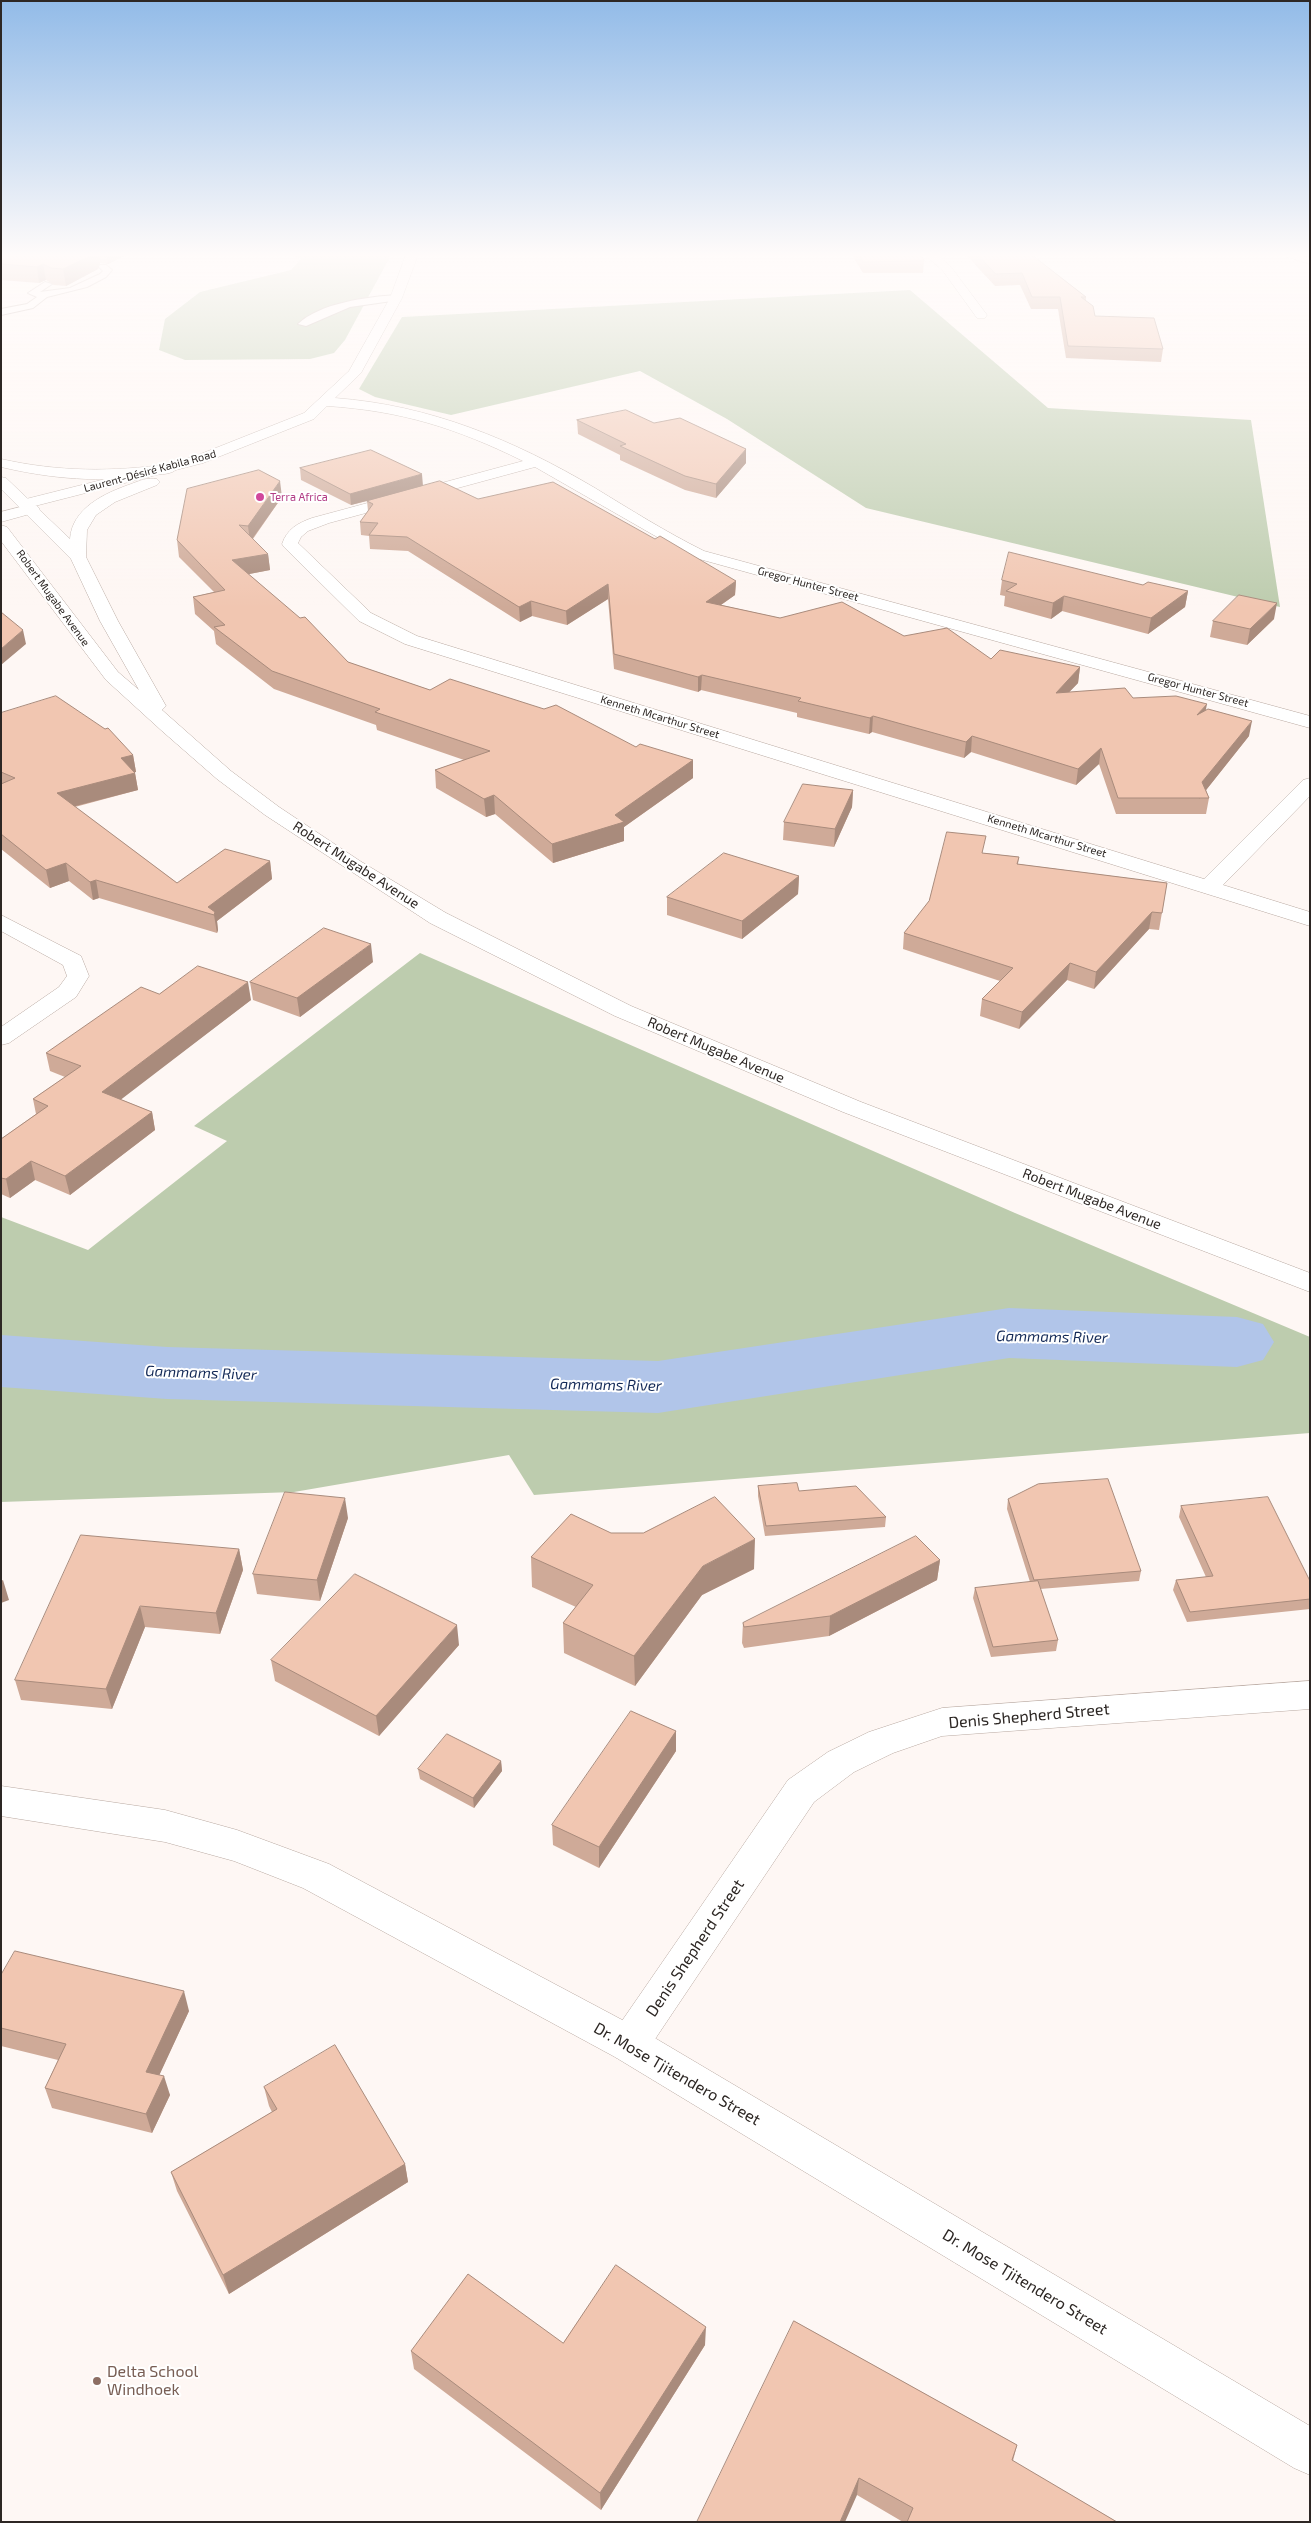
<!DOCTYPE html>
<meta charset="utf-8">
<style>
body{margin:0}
#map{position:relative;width:1311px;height:2523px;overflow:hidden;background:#fef7f4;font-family:"Exo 2",sans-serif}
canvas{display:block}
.frame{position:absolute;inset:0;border:2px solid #2d2724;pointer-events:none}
</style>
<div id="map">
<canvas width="1311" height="2523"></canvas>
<div class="frame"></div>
</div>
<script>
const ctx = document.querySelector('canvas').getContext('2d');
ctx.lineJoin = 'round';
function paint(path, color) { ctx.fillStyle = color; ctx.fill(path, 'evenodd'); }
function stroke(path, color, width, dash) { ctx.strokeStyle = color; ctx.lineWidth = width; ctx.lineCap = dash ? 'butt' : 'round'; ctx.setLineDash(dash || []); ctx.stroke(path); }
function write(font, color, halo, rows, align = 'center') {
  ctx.font = font + ' "Exo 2",sans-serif'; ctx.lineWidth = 4; ctx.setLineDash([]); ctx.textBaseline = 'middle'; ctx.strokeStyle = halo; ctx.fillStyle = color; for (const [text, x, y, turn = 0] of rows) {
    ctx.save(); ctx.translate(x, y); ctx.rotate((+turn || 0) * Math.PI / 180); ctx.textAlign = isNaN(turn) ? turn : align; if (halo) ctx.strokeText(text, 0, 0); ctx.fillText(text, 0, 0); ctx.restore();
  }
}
paint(new Path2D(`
 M 292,255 L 391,255 L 345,340 L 334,353 L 310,359 L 185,360 L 159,350 L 165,319 L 200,292 L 291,270 L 301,259 Z
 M 910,290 L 1048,408 L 1251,420 L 1280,607 L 866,508 L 727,419 L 640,371 L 451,415 L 375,397 L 359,389 L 402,317 Z
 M 420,953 L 1015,1213 L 1310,1337 L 1310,1433 L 534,1495 L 509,1455 L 294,1492 L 1,1502 L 1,1217 L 88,1250 L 227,1141 L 194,1126 Z`), '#bdccae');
paint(new Path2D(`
 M 1009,1308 L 1237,1317 L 1263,1324 L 1274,1342 L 1263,1360 L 1237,1367 L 1009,1358 L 658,1413 L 167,1399 L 1,1387 L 1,1335 L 167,1347 L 658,1361 Z`), '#b1c5e9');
const service = new Path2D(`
 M 100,265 L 106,265 L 112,270 L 106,277 L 87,287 L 47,297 L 33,308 L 1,315 L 1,309 L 27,304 L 37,297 L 28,293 L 45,282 L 52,284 L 40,292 L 70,288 L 100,274 L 103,271 L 99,267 Z
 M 396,295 L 399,296 L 399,300 L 350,307 L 306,326 L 298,324 C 320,303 367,297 396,295 Z`);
const minor = new Path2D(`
 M 406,255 L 418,255 L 402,298 L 361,373 L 335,398 C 430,405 514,440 595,488 C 631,510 666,532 704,551 L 1310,716 L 1310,728 L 692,557 L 535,467 L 329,523 L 308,531 L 301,537 L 298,543 L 371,613 L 417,636 L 1204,879 L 1303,780 L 1310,778 L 1310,796 L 1223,885 L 1310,912 L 1310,926 L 405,644 L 359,621 L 284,547 L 282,544 C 287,529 298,523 312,518 L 523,461 C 456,428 402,411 327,406 L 314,419 L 203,463 L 27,508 L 19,503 L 22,500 L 193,457 L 304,413 L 349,371 L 390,298 Z
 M 925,255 L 938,255 L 951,267 L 987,315 L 985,318 L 977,318 L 943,271 Z
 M 1285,255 L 1310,257 L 1310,264 L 1287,257 Z
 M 1,915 L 81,956 L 89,976 L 76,997 L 9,1043 L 1,1045 L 1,1027 L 59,987 L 67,976 L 63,965 L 1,931 Z
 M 1310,1681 L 1310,1709 L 942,1736 L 893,1753 L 854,1772 L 814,1802 L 643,2057 L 629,2063 L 615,2057 L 609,2044 L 615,2031 L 788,1780 L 828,1752 L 869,1732 L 942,1708 Z`);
const tertiary = new Path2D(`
 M 32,504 L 37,506 L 40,509 L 37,512 L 1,522 L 1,512 Z
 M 1,1786 L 165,1810 L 237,1830 L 329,1864 L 643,2031 L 1310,2426 L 1310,2475 L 1294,2468 L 615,2057 L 303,1888 L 234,1861 L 165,1842 L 1,1816 Z`);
const secondary = new Path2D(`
 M 1,459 C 59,472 112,472 170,464 L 177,468 C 173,475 160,474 152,475 C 101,483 52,479 1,467 Z
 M 1,477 L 6,478 L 70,539 C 72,508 105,493 131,484 C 139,481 148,477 157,479 L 160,482 L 157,485 L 115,502 L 96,515 L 87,530 L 86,557 L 118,621 L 166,706 L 162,710 L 231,771 L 279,807 L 360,861 L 446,913 L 631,1006 L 861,1102 L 1310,1273 L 1310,1292 L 843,1112 L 615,1016 L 430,923 L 265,815 L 217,779 L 162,731 L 106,680 L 1,541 L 1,525 L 7,527 L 118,672 L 139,690 L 100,621 L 71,559 L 1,489 Z`);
stroke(service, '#b9a9a1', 2);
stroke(minor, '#b9a9a1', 1);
stroke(tertiary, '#b9a9a1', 1);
stroke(secondary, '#b9a9a1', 1);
paint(service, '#fff');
paint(minor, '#fff');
paint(tertiary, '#fff');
paint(secondary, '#fff');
paint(new Path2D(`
 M 1,255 L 126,255 L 108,264 L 100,263 L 98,269 L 66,286 L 54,285 L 46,280 L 39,283 L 1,280 Z
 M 852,255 L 921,255 L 924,261 L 923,273 L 863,273 Z
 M 966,255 L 1032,255 L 1086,297 L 1086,301 L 1095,316 L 1163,349 L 1161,362 L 1066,358 L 1058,309 L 1031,309 L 1020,285 L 995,286 Z
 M 577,420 L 654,423 L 746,463 L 716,498 L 685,490 L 620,460 L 620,455 L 578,434 Z
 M 300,468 L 423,486 L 478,499 L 655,539 L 736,581 L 735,595 L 721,605 L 780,618 L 904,636 L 991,659 L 1080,667 L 1078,683 L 1069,692 L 1133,698 L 1206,711 L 1249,736 L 1206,790 L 1209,798 L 1206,814 L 1116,814 L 1099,764 L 1076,785 L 971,752 L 964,758 L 872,732 L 869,734 L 797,717 L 797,713 L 701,690 L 698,692 L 614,669 L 608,599 L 567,625 L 532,616 L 520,622 L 408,551 L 370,549 L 369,536 L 361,535 L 360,522 L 368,511 L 367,501 L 351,505 L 301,480 Z
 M 282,497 L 253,539 L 268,554 L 270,570 L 249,574 L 348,662 L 430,690 L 636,747 L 693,760 L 693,778 L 624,827 L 624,841 L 553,863 L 495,814 L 486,817 L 436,788 L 435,770 L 464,760 L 377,730 L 376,725 L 274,689 L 216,644 L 214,631 L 195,614 L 193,597 L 214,592 L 179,557 L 177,540 Z
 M 1002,580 L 1143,585 L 1188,591 L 1185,607 L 1148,634 L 1062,611 L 1051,619 L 1004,606 L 1005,596 L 1000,595 Z
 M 1274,619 L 1247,645 L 1210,637 L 1213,621 Z
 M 1,713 L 133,755 L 136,772 L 135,772 L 135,773 L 138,790 L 75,807 L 177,883 L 270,861 L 272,879 L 217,921 L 218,930 L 217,933 L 99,898 L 93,900 L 69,881 L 50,888 L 1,849 Z
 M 853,790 L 852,807 L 834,847 L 783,840 L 784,822 Z
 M 984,853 L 1019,857 L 1018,864 L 1167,883 L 1159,930 L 1149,929 L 1094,989 L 1067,980 L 1019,1029 L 980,1016 L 982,999 L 1000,981 L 903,949 L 904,933 Z
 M 799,876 L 798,894 L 742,939 L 667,915 L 667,897 Z
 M 373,962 L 300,1017 L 253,1000 L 250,982 Z
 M 159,994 L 251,1000 L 120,1099 L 152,1112 L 155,1130 L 70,1195 L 35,1180 L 10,1198 L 1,1194 L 1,1139 L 36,1114 L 33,1099 L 65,1077 L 50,1071 L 46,1053 Z
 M 758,1486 L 799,1491 L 886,1517 L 885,1527 L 765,1536 L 758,1496 Z
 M 1008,1499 L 1141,1571 L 1139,1581 L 1040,1589 L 1058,1640 L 1056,1651 L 991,1657 L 973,1598 L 975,1588 L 1030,1582 L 1007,1509 Z
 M 1181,1506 L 1310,1581 L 1310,1609 L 1187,1622 L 1173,1590 L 1176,1580 L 1206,1577 L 1179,1517 Z
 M 348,1518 L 320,1601 L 257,1594 L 253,1574 Z
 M 239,1549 L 243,1570 L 220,1634 L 145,1627 L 112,1709 L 21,1700 L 15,1680 Z
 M 531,1557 L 754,1569 L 702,1595 L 635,1686 L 564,1653 L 563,1623 L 576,1607 L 532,1587 Z
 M 940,1560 L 937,1580 L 829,1636 L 744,1648 L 742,1643 L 743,1623 Z
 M 459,1645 L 379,1736 L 275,1681 L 271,1660 Z
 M 676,1731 L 676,1751 L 599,1868 L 553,1845 L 552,1825 Z
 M 501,1761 L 502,1771 L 474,1808 L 420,1779 L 418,1769 Z
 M 1,1975 L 189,2011 L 159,2075 L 170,2095 L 152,2133 L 52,2108 L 45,2088 L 58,2060 L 1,2046 Z
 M 264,2087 L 405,2164 L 408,2182 L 229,2294 L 177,2191 L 171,2172 L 272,2112 L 269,2106 Z
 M 794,2321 L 1017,2445 L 1013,2461 L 1117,2522 L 903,2522 L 857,2495 Z
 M 563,2343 L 705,2345 L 601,2510 L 414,2369 L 411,2351 Z`), '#cfaa98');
paint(new Path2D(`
 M 92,255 L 99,255 L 100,263 L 98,269 L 66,286 L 63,269 Z
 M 106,255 L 126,255 L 108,264 Z
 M 43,264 L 46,280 L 39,283 L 37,267 Z
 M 746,449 L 746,463 L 716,498 L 716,484 Z
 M 422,474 L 423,486 L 351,505 L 350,494 Z
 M 280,481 L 282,497 L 250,542 L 248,526 Z
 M 268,554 L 270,570 L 234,577 L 232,560 Z
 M 736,581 L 735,595 L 705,616 L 706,602 Z
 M 608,584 L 608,599 L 567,625 L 566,611 Z
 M 1188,591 L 1185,607 L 1148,634 L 1151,618 Z
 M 1064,596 L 1062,611 L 1051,619 L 1053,603 Z
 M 531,601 L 532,616 L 520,622 L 519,607 Z
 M 1277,603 L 1274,619 L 1247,645 L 1250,629 Z
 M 23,630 L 26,644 L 1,665 L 1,649 Z
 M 1080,667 L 1078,683 L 1054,708 L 1056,693 Z
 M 702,675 L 701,690 L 698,692 L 698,677 Z
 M 1207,704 L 1204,719 L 1197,715 Z
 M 873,716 L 872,732 L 869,734 L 870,718 Z
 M 1252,721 L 1249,736 L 1199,799 L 1202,782 Z
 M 972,736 L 971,752 L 964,758 L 966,742 Z
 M 1101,748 L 1099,764 L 1076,785 L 1078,769 Z
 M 133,755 L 136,772 L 124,775 L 121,758 Z
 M 693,760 L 693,778 L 624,827 L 624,841 L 553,863 L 552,844 L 615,815 Z
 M 135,773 L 138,790 L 60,810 L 57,793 Z
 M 853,790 L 852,807 L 834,847 L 835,829 Z
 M 494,795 L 495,814 L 486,817 L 484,799 Z
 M 270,861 L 272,879 L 217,921 L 218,930 L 217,933 L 214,915 L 208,907 Z
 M 66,863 L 69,881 L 50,888 L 46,870 Z
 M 799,876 L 798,894 L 742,939 L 742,921 Z
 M 96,880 L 99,898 L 93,900 L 90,882 Z
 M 1152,912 L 1149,929 L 1094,989 L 1096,972 Z
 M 371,944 L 373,962 L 300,1017 L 297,998 Z
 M 1070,963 L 1067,980 L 1019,1029 L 1022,1012 Z
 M 248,982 L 251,1000 L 106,1111 L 102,1092 Z
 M 152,1112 L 155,1130 L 70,1195 L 65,1176 Z
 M 31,1161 L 35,1180 L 10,1198 L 6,1179 Z
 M 345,1498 L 348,1518 L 320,1601 L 317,1580 Z
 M 755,1539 L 754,1569 L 702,1595 L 635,1686 L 634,1656 L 703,1566 Z
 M 239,1549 L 243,1570 L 220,1634 L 216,1613 Z
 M 940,1560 L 937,1580 L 829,1636 L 830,1616 Z
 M 3,1580 L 9,1600 L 1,1603 L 1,1581 Z
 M 140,1606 L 145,1627 L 112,1709 L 106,1689 Z
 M 457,1625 L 459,1645 L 379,1736 L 376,1716 Z
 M 676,1731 L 676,1751 L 599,1868 L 599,1847 Z
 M 501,1761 L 502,1771 L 474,1808 L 473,1798 Z
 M 184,1991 L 189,2011 L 152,2091 L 146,2072 Z
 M 164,2076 L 170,2095 L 152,2133 L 146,2114 Z
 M 405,2164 L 408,2182 L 229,2294 L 223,2275 Z
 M 706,2327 L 705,2345 L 601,2510 L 600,2493 Z
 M 859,2478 L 857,2495 L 845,2522 L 840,2522 Z`), '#a98b7c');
const building = new Path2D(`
 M 1,255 L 92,255 L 63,269 L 51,268 L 43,264 L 37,267 L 1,264 Z
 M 860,255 L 921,255 L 924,261 L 863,262 Z
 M 978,255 L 1032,255 L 1086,297 L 1081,297 L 1093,306 L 1095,316 L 1154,318 L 1163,349 L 1068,346 L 1060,297 L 1032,297 L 1022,273 L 996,274 Z
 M 626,410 L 654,423 L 680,418 L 746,449 L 716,484 L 685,476 L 620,446 L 626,444 L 577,420 Z
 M 371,450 L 422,474 L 350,494 L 300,468 Z
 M 259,470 L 280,481 L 248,526 L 239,525 L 268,554 L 232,560 L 300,618 L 305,617 L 348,662 L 430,690 L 450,679 L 544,709 L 556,705 L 636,747 L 640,744 L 693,760 L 615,815 L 624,822 L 552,844 L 494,795 L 484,799 L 435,770 L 490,751 L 375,712 L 380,709 L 272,671 L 214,627 L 225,625 L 193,597 L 225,590 L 177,540 L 187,489 Z
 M 440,481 L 478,499 L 553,482 L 655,539 L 660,536 L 736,581 L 706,602 L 780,618 L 842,602 L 904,636 L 947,628 L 991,659 L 1000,650 L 1080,667 L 1056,693 L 1125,688 L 1133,698 L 1176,696 L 1207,704 L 1197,715 L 1208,709 L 1252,721 L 1202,782 L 1209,798 L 1118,798 L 1101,748 L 1078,769 L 972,736 L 966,742 L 873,716 L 870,718 L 798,701 L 801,698 L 702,675 L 698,677 L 614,654 L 608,584 L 566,611 L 531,601 L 519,607 L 407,537 L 369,535 L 378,523 L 360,522 L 373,504 L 367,501 Z
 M 1009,552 L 1143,585 L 1148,582 L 1188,591 L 1151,618 L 1064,596 L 1053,603 L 1006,591 L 1017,584 L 1002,580 Z
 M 1239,595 L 1277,603 L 1250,629 L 1213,621 Z
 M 1,612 L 23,630 L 1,649 Z
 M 56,696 L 105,729 L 108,728 L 133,755 L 121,758 L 135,773 L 57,793 L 177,883 L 225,849 L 270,861 L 208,907 L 215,912 L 214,915 L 96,880 L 90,882 L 66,863 L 46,870 L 1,834 L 1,784 L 15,778 L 1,772 L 1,713 Z
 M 803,784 L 853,790 L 835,829 L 784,822 Z
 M 947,832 L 986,836 L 982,853 L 1019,857 L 1017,864 L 1167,883 L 1162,913 L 1152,912 L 1096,972 L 1070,963 L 1022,1012 L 982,999 L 1013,968 L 904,933 L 929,901 Z
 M 724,853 L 799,876 L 742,921 L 667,897 Z
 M 324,928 L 371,944 L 297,998 L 250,982 Z
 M 198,966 L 248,982 L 102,1092 L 152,1112 L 65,1176 L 31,1161 L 6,1179 L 1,1178 L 1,1139 L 48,1106 L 33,1099 L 81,1066 L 46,1053 L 141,987 L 159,994 Z
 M 1108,1479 L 1141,1571 L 1034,1580 L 1008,1499 L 1038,1484 Z
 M 797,1483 L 799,1491 L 856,1486 L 886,1517 L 766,1526 L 758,1486 Z
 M 285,1492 L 345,1498 L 317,1580 L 253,1574 Z
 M 715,1497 L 755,1539 L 703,1566 L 634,1656 L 563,1623 L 593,1585 L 531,1557 L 571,1514 L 611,1533 L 643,1533 Z
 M 1268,1497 L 1310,1581 L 1310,1599 L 1190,1612 L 1176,1580 L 1213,1576 L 1181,1506 Z
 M 81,1535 L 239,1549 L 216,1613 L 140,1606 L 106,1689 L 15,1680 Z
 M 916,1536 L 940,1560 L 830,1616 L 744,1627 L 743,1623 Z
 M 355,1574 L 457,1625 L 376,1716 L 271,1660 Z
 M 1038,1581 L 1058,1640 L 993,1647 L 975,1588 Z
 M 631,1711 L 676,1731 L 599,1847 L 552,1825 Z
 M 447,1734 L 501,1761 L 473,1798 L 418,1769 Z
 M 15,1951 L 184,1991 L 146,2072 L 164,2076 L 146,2114 L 45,2088 L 66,2044 L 1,2028 L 1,1975 Z
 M 335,2045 L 405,2164 L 223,2275 L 171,2172 L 277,2109 L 264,2087 Z
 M 616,2265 L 706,2327 L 600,2493 L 411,2351 L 468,2274 L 563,2343 Z
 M 794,2321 L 1017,2445 L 1012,2460 L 1117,2522 L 907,2522 L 913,2508 L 859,2478 L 840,2522 L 697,2522 Z`);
paint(building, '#f1c6b1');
stroke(building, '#a98b7c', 1);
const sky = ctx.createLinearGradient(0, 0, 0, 608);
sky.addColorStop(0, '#92bbe8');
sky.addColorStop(0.42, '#fffbfa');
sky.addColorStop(1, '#fffbfa00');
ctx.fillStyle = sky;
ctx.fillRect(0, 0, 1311, 608);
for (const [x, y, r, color] of [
 [260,497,5,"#d1479c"],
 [97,2381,5,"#8d6e63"]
]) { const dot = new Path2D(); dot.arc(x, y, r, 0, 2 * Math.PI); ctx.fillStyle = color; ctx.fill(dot); stroke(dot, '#fff', 2); }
write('11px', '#2d2724', '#fff', [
 ["Laurent-Désiré Kabila Road",150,471,-15],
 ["Gregor Hunter Street",808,584,15],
 ["Robert Mugabe Avenue",53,598,54],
 ["Gregor Hunter Street",1198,690,15],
 ["Kenneth Mcarthur Street",660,717,17],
 ["Kenneth Mcarthur Street",1047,836,17]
]);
write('11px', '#b23c85', '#fff', [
 ["Terra Africa",270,497]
], 'left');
write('14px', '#2d2724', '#fff', [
 ["Robert Mugabe Avenue",356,865,33],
 ["Robert Mugabe Avenue",716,1050,23],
 ["Robert Mugabe Avenue",1092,1199,21]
]);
write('italic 15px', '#152b58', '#fff', [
 ["Gammams River",1052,1337,1],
 ["Gammams River",201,1373,2],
 ["Gammams River",606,1385,1]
]);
write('16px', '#2d2724', '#fff', [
 ["Denis Shepherd Street",1029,1716,-5],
 ["Denis Shepherd Street",695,1948,-56],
 ["Dr. Mose Tjitendero Street",677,2074,30],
 ["Dr. Mose Tjitendero Street",1025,2282,31]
]);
write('16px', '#785e54', '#fff', [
 ["Delta School",107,2372],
 ["Windhoek",107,2390]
], 'left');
</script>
